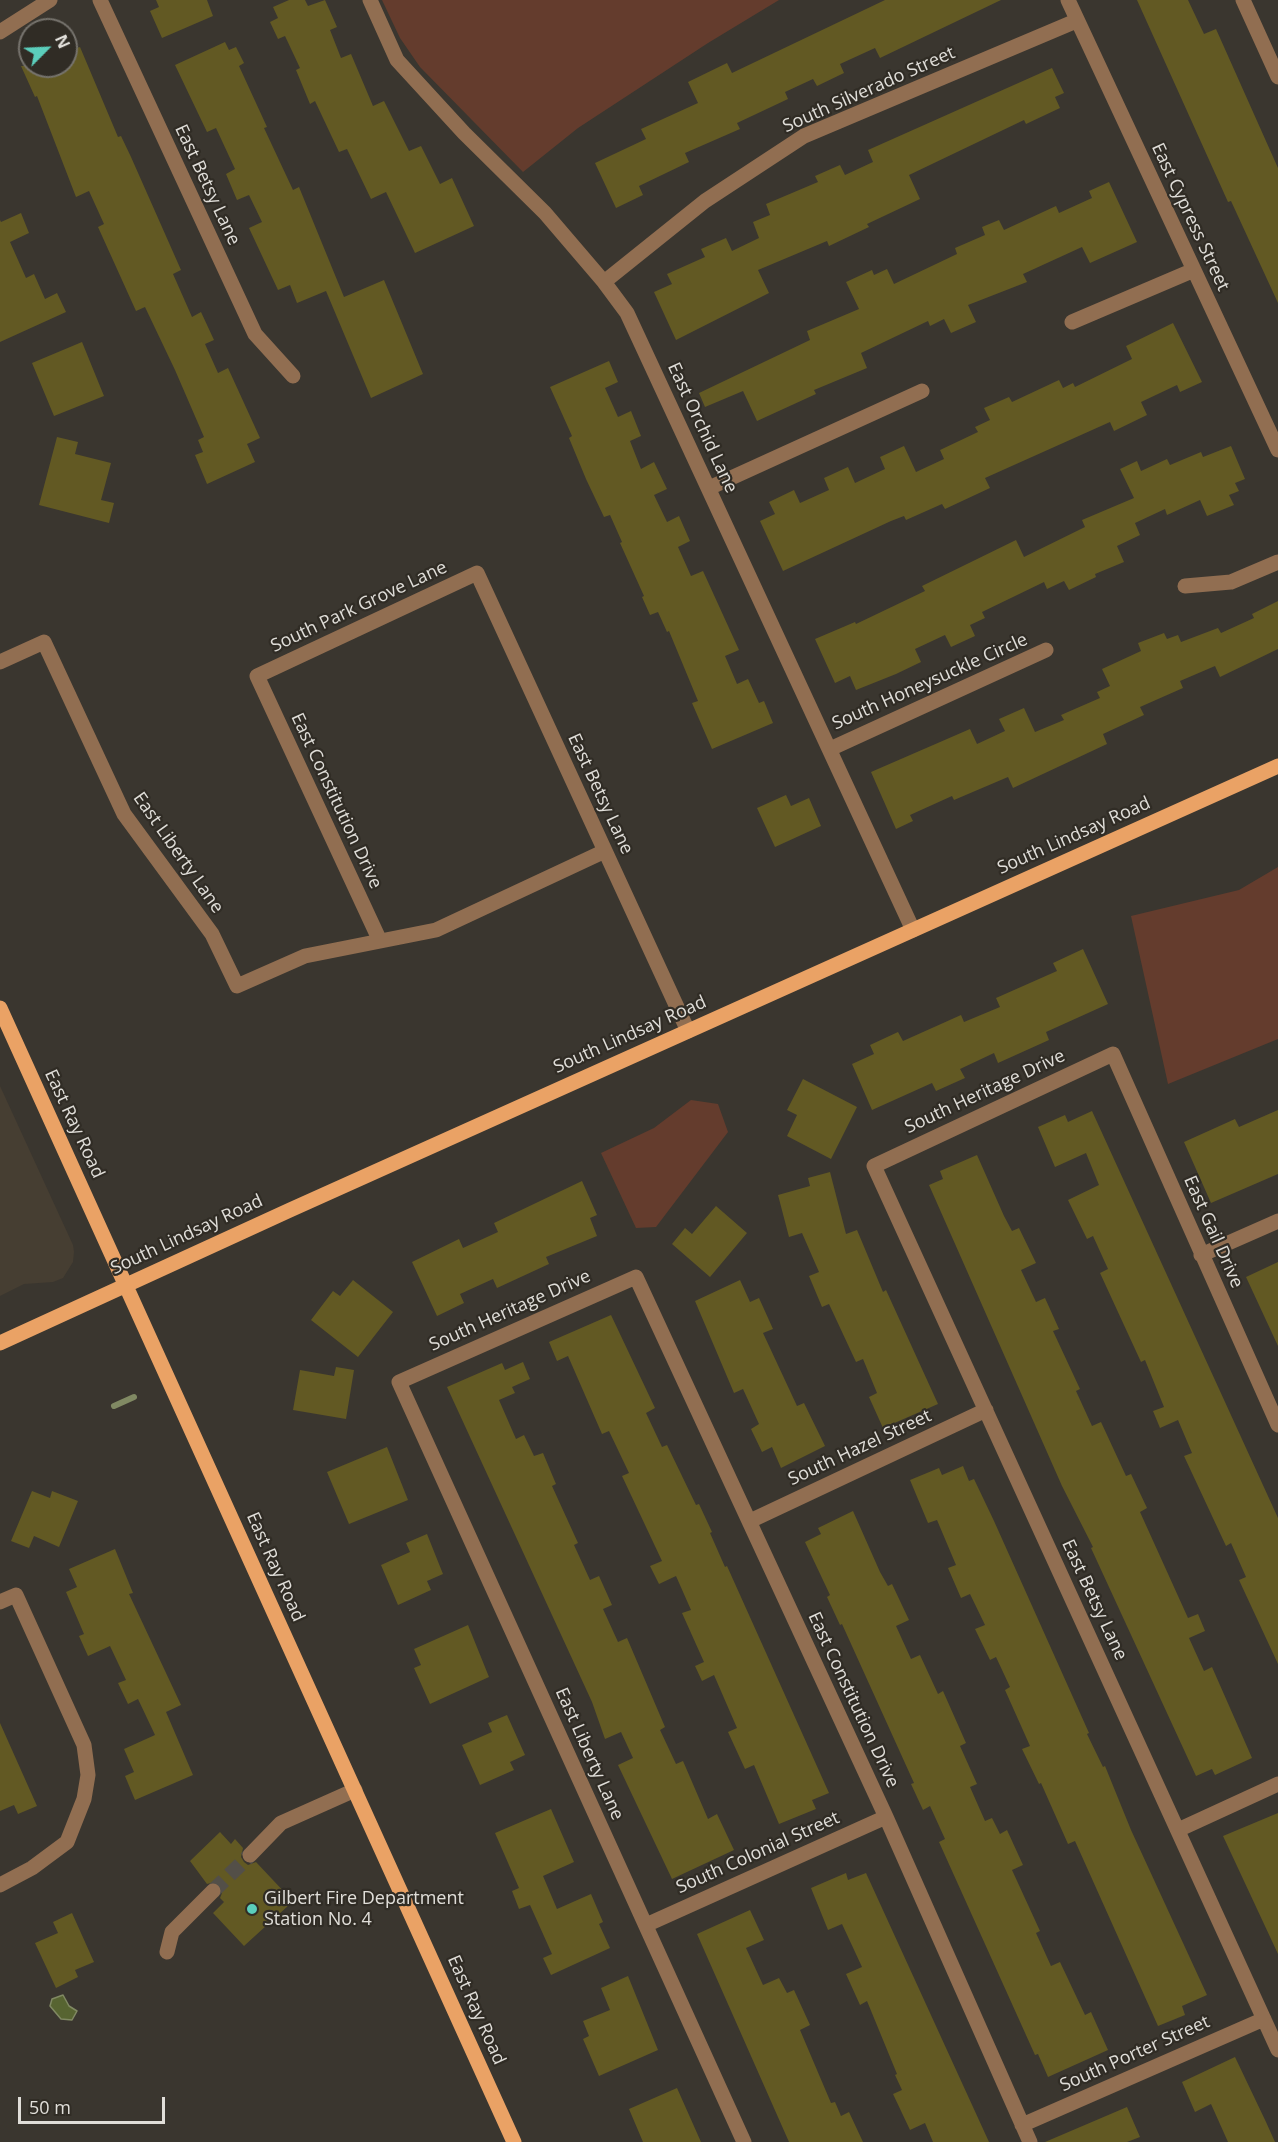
<!DOCTYPE html>
<style>
body{margin:0}
#map{position:relative;width:1278px;height:2142px;overflow:hidden;background:#3a362f;font-family:"Open Sans",sans-serif}
canvas{display:block}
.north{position:absolute;left:18px;top:18px;width:60px;height:60px;box-sizing:border-box;background:#302c25;border:2px solid #76736d;border-radius:50%;rotate:66deg;font-size:16px;font-weight:700;line-height:24px;text-align:center;color:#e0ded9}
.north::after{content:'';display:block;margin:auto;width:21px;height:27px;background:#5bcebb;clip-path:polygon(50% 0,100% 100%,50% 72%,0 100%)}
.scale{position:absolute;left:18px;top:2097px;width:147px;height:27px;box-sizing:border-box;border:3px solid #e0ded9;border-top:0;padding-left:8px;font-size:18px;line-height:21px;white-space:nowrap;color:#e0ded9;-webkit-text-stroke:4px #302c25;paint-order:stroke}
</style>
<div id="map">
<canvas width="1278" height="2142"></canvas>
<div class="north">N</div>
<div class="scale">50 m</div>
</div>
<script>
const context = document.querySelector('canvas').getContext('2d');
context.lineJoin = 'round';
function fill(path, color) {
  context.fillStyle = color;
  context.fill(path, 'evenodd');
}
function toPath(rows) {
  const path = new Path2D();
  for (const r of rows) {
    path.moveTo(r[0], r[1]);
    for (let i = 2; i < r.length; i += 2) path.lineTo(r[i], r[i + 1]);
  }
  return path;
}
function trace(path, color, width, dash) {
  context.strokeStyle = color;
  context.lineWidth = width;
  context.lineCap = dash ? 'butt' : 'round';
  context.setLineDash(dash || []);
  context.stroke(path);
}
function write(font, color, halo, rows, align = 'center') {
  context.font = font + ' "Open Sans",sans-serif';
  context.lineWidth = 4.5;
  context.setLineDash([]);
  context.textBaseline = 'middle';
  context.strokeStyle = halo;
  context.fillStyle = color;
  for (const [text, x, y, turn = 0] of rows) {
    context.save();
    context.translate(x, y);
    context.rotate((+turn || 0) * Math.PI / 180);
    context.textAlign = isNaN(turn) ? turn : align;
    if (halo) context.strokeText(text, 0, 0);
    context.fillText(text, 0, 0);
    context.restore();
  }
}
fill(toPath([
 [0,1086,73,1245,74,1252,73,1262,63,1278,53,1282,24,1284,0,1296]
]), '#463e32');
fill(toPath([
 [382,0,779,0,708,43,578,128,523,172,420,67,400,38],
 [1278,867,1278,1039,1168,1084,1131,916,1239,890],
 [691,1100,718,1104,728,1132,656,1227,636,1228,601,1153,654,1128]
]), '#643c2d');
const water = toPath([
 [63,1995,69,2006,77,2011,72,2020,61,2019,50,2006,52,1999,63,1995]
]);
fill(water, '#576431');
trace(water, '#808963', 1.5);
trace(toPath([
 [114,1406,134,1397]
]), '#808963', 6);
fill(toPath([
 [156,0,207,0,213,16,162,38,150,11,159,7],
 [289,0,305,0,308,6,325,0,337,27,330,30,341,58,351,54,373,106,384,101,409,151,421,146,440,184,452,178,474,226,415,253,386,192,371,199,347,149,339,152,315,101,310,104,296,70,300,68,285,36,278,39,270,22,278,18,273,7],
 [885,0,1001,0,880,58,875,48,840,64,844,73,817,86,813,79,785,92,788,99,737,123,740,129,685,153,689,162,639,186,643,195,616,208,595,163,646,139,641,129,698,103,688,82,727,63,732,73],
 [1137,0,1188,0,1204,34,1216,29,1278,168,1278,303,1231,201,1228,202],
 [225,42,229,50,236,47,244,63,239,66,267,127,264,128,293,190,299,187,344,297,384,280,423,374,371,398,326,291,297,303,290,285,278,290,249,228,262,222,249,195,237,200,226,174,235,169,216,128,207,132,175,65],
 [80,47,118,137,121,136,131,157,181,270,173,274,192,317,201,312,214,340,205,344,218,373,228,368,260,438,247,444,255,462,207,484,195,455,203,452,198,440,204,437,175,370,145,307,136,311,98,227,104,224,89,191,76,197,37,96,35,97,21,66,66,66,66,52],
 [1052,68,1064,93,1055,97,1060,108,1026,124,1024,120,909,175,920,199,867,224,869,227,829,246,827,241,758,270,769,293,676,340,654,292,672,284,667,274,705,257,701,249,726,238,732,251,759,238,753,222,770,215,766,204,818,182,815,176,840,165,845,175,873,162,868,150],
 [1109,182,1137,242,1090,263,1082,247,1023,274,1027,282,968,305,976,322,951,333,944,319,930,326,928,321,861,353,867,368,814,390,816,394,757,421,743,391,705,407,699,393,810,340,807,331,859,309,846,282,872,270,874,275,887,269,894,284,957,254,955,248,985,235,982,227,999,220,1004,230,1056,206,1059,213,1092,198,1089,191],
 [21,213,29,233,10,242,26,278,34,274,45,299,57,293,66,312,0,342,0,220,1,222],
 [1173,323,1202,382,1180,392,1177,385,1141,402,1147,415,1114,431,1110,422,985,478,990,488,945,509,942,504,906,520,904,516,891,521,783,571,760,521,775,514,769,502,794,490,800,503,829,490,824,478,848,467,855,483,885,469,880,457,904,446,916,472,944,459,940,450,978,432,975,427,990,420,984,408,1009,397,1012,402,1059,380,1063,388,1073,383,1075,387,1132,359,1126,346],
 [82,342,104,396,54,416,32,363],
 [609,361,618,382,605,388,618,417,631,411,641,436,630,441,641,469,654,462,667,489,654,495,667,522,679,516,690,541,678,547,691,576,703,571,739,650,725,656,737,684,748,679,759,703,764,701,773,723,712,749,692,703,698,701,669,631,667,632,658,612,650,615,642,597,644,596,620,543,622,542,610,515,604,517,586,479,569,438,572,436,550,387],
 [57,437,78,442,75,454,111,463,101,500,114,503,109,523,39,505],
 [1231,446,1245,479,1235,483,1239,491,1229,495,1234,505,1207,516,1200,500,1167,515,1165,509,1135,523,1140,535,1117,546,1124,562,1095,574,1096,577,1069,590,1064,581,1047,589,1044,582,982,612,985,618,970,625,975,636,951,647,945,635,915,649,921,662,896,674,856,690,850,676,835,683,815,639,855,622,856,624,925,591,922,586,1016,540,1024,557,1085,527,1082,520,1134,498,1120,469,1137,461,1141,471,1167,459,1170,465,1201,452,1203,457],
 [1278,601,1278,649,1220,677,1215,666,1180,681,1183,688,1140,707,1144,715,1103,734,1107,744,1013,788,1008,777,954,800,952,796,910,815,913,821,896,829,871,772,970,729,977,744,1005,731,999,719,1024,708,1035,732,1064,720,1061,715,1100,698,1097,692,1110,686,1102,669,1141,651,1138,643,1164,633,1167,639,1178,635,1181,642,1218,628,1221,633,1254,618,1252,614],
 [786,795,791,806,809,798,821,826,775,847,757,808],
 [1083,949,1108,1004,1046,1032,1049,1040,998,1063,994,1053,960,1069,965,1078,936,1091,932,1083,872,1110,852,1064,874,1054,870,1045,898,1032,903,1041,961,1015,964,1022,1000,1007,996,998,1057,971,1053,963],
 [803,1079,857,1107,831,1159,787,1136,797,1115,787,1110],
 [1278,1110,1278,1174,1211,1203,1184,1142,1235,1119,1239,1127],
 [1092,1111,1278,1518,1278,1664,1239,1580,1246,1577,1231,1543,1226,1546,1184,1456,1192,1453,1178,1420,1160,1428,1153,1411,1164,1407,1145,1360,1141,1362,1100,1273,1108,1269,1093,1236,1087,1239,1068,1200,1099,1185,1086,1153,1055,1167,1038,1127,1065,1115,1068,1122],
 [977,1155,1004,1216,1012,1231,1019,1228,1036,1263,1021,1270,1036,1302,1045,1298,1059,1329,1053,1331,1080,1389,1076,1391,1092,1426,1101,1422,1126,1476,1131,1474,1147,1508,1140,1512,1188,1618,1198,1614,1205,1631,1189,1638,1204,1671,1212,1667,1252,1758,1215,1775,1212,1769,1196,1776,1091,1548,1093,1547,1062,1486,929,1185,943,1179,940,1171],
 [830,1172,846,1234,857,1230,883,1292,886,1290,938,1404,883,1428,869,1397,877,1393,863,1359,856,1362,829,1304,822,1307,809,1276,819,1272,802,1233,789,1237,778,1195,810,1186,808,1178],
 [582,1181,597,1215,590,1218,597,1236,546,1257,549,1264,497,1288,493,1279,460,1294,464,1303,437,1316,412,1262,459,1239,463,1248,498,1232,494,1223],
 [716,1206,747,1233,710,1277,672,1244,685,1228,692,1234],
 [1278,1262,1278,1346,1246,1277],
 [353,1280,393,1312,358,1357,311,1320,333,1291,340,1296],
 [740,1280,750,1302,759,1298,773,1329,763,1333,797,1406,804,1403,825,1446,781,1468,772,1447,762,1452,751,1429,759,1424,743,1389,734,1393,695,1301],
 [611,1315,655,1408,646,1413,662,1447,667,1445,696,1505,699,1504,712,1532,710,1533,725,1567,727,1566,829,1793,812,1800,816,1809,779,1824,754,1765,745,1769,728,1732,737,1728,714,1675,702,1681,695,1666,704,1662,682,1613,691,1610,676,1576,659,1584,650,1566,662,1561,622,1476,629,1473,609,1431,602,1434,568,1356,557,1361,549,1342],
 [523,1362,530,1379,512,1387,515,1393,499,1400,516,1439,524,1435,534,1456,543,1453,556,1484,552,1486,578,1543,574,1545,590,1580,599,1576,612,1605,603,1609,618,1642,627,1638,665,1727,660,1730,676,1764,683,1761,708,1819,717,1814,734,1850,672,1879,618,1765,633,1758,621,1732,605,1739,592,1702,447,1387,502,1363,505,1370],
 [336,1367,354,1370,346,1419,293,1410,300,1370,334,1376],
 [387,1447,408,1500,349,1524,327,1472],
 [963,1466,969,1481,974,1479,994,1521,1089,1733,1087,1734,1103,1767,1105,1766,1131,1830,1207,1995,1182,2006,1185,2015,1158,2026,1075,1841,1068,1844,1041,1783,1039,1784,1022,1749,1030,1746,1005,1690,1010,1687,996,1657,990,1660,975,1629,985,1625,970,1594,961,1598,948,1568,956,1565,937,1520,928,1523,910,1480,939,1468,942,1475],
 [32,1491,50,1498,52,1491,78,1501,59,1547,34,1536,29,1548,11,1541],
 [853,1511,880,1572,888,1586,892,1584,909,1620,896,1626,911,1659,920,1655,938,1694,943,1691,966,1743,960,1746,977,1784,970,1787,985,1821,992,1818,1000,1834,1007,1830,1023,1865,1012,1870,1040,1931,1036,1933,1051,1966,1060,1962,1085,2015,1091,2012,1108,2050,1048,2077,1038,2054,1035,2055,939,1842,945,1839,930,1806,923,1810,911,1784,914,1783,842,1624,840,1625,827,1597,830,1595,805,1542,821,1534,818,1528],
 [427,1534,443,1574,427,1581,431,1590,398,1605,381,1565,410,1552,406,1543],
 [115,1549,133,1593,129,1594,181,1705,166,1712,193,1775,135,1800,125,1776,134,1772,124,1749,155,1735,138,1699,128,1704,118,1683,126,1680,110,1646,88,1656,79,1636,84,1634,66,1592,77,1587,69,1569],
 [468,1625,489,1677,430,1704,414,1668,421,1665,414,1649],
 [507,1715,525,1755,510,1762,514,1770,480,1785,462,1745,492,1732,488,1723],
 [0,1723,37,1806,18,1814,14,1805,0,1811],
 [551,1809,574,1862,543,1876,557,1909,591,1894,603,1922,599,1924,610,1948,551,1975,543,1958,552,1954,530,1905,519,1909,512,1891,519,1888,495,1833],
 [1278,1813,1278,1954,1223,1836],
 [220,1832,231,1844,235,1839,243,1848,241,1857,244,1862,248,1865,256,1862,288,1896,284,1900,289,1905,244,1946,213,1913,224,1902,220,1898,222,1893,220,1885,215,1882,207,1884,190,1861],
 [846,1873,848,1880,866,1873,989,2142,933,2142,925,2123,910,2130,893,2094,902,2090,895,2075,897,2074,867,2001,860,2005,846,1974,862,1967,842,1924,828,1930,811,1888],
 [750,1910,764,1940,746,1948,763,1985,779,1978,787,1993,794,1990,810,2025,800,2030,831,2103,835,2102,841,2116,849,2112,863,2142,789,2142,697,1934],
 [72,1913,94,1962,75,1970,78,1977,56,1988,35,1943,58,1933,53,1922],
 [628,1976,658,2050,599,2076,583,2039,589,2036,583,2021,610,2010,601,1988],
 [1235,2057,1266,2122,1275,2142,1228,2142,1211,2104,1195,2112,1182,2082],
 [677,2088,701,2142,643,2142,629,2109],
 [1127,2107,1140,2137,1127,2142,1045,2142]
]), '#625923');
trace(toPath([
 [213,1891,250,1855]
]), '#534f48', 15, [15, 8]);
trace(toPath([
 [100,0,255,334,293,376],
 [370,0,397,60,464,133,545,213,604,282,627,313,913,930],
 [1068,0,1278,450],
 [1243,0,1278,77],
 [0,32,50,0],
 [604,282,705,201,804,136,1076,21],
 [1072,322,1194,270],
 [709,488,922,391],
 [1185,586,1231,582,1278,562],
 [0,662,44,642,124,814,212,934,237,986,305,956,436,930,605,851],
 [830,749,1046,650],
 [380,941,257,676,477,573,688,1031],
 [1201,1255,1278,1221],
 [1278,1425,1113,1054,874,1166,1278,2050],
 [750,1521,986,1410],
 [0,1602,16,1595,84,1745,88,1775,84,1799,67,1842,32,1868,0,1885],
 [1178,1830,1278,1784],
 [250,1855,281,1823,355,1790],
 [646,1925,886,1817],
 [167,1952,172,1932,213,1891],
 [1022,2125,1264,2019],
 [744,2142,399,1382,636,1277,886,1817,1030,2142]
]), '#916e51', 15);
trace(toPath([
 [0,1008,514,2142],
 [0,1343,290,1210,1278,766]
]), '#eaa265', 15);
for (const [x, y, r, color] of [
 [252,1909,6,"#5bcebb"]
]) {
  const dot = new Path2D();
  dot.arc(x, y, r, 0, 2 * Math.PI);
  context.fillStyle = color;
  context.fill(dot);
  trace(dot, '#302c25', 2);
}
write('18px', '#e0ded9', '#302c25', [
 ["South Silverado Street",869,90,-24],
 ["East Betsy Lane",207,185,65],
 ["East Cypress Street",1190,217,65],
 ["East Orchid Lane",702,428,65],
 ["South Park Grove Lane",359,607,-25],
 ["South Honeysuckle Circle",930,682,-24],
 ["East Betsy Lane",600,794,65],
 ["East Constitution Drive",336,801,65],
 ["South Lindsay Road",1074,836,-24],
 ["East Liberty Lane",178,853,55],
 ["South Lindsay Road",630,1035,-24],
 ["South Heritage Drive",985,1092,-25],
 ["East Ray Road",74,1124,65],
 ["East Gail Drive",1213,1232,66],
 ["South Lindsay Road",187,1235,-25],
 ["South Heritage Drive",510,1311,-24],
 ["South Hazel Street",860,1448,-25],
 ["East Ray Road",275,1567,66],
 ["East Betsy Lane",1094,1600,65],
 ["East Constitution Drive",853,1700,65],
 ["East Liberty Lane",589,1754,66],
 ["South Colonial Street",758,1853,-24],
 ["East Ray Road",476,2010,66],
 ["South Porter Street",1135,2054,-24]
]);
write('18px', '#e0ded9', '#302c25', [
 ["Gilbert Fire Department",264,1899],
 ["Station No. 4",264,1920]
], 'left');
</script>
